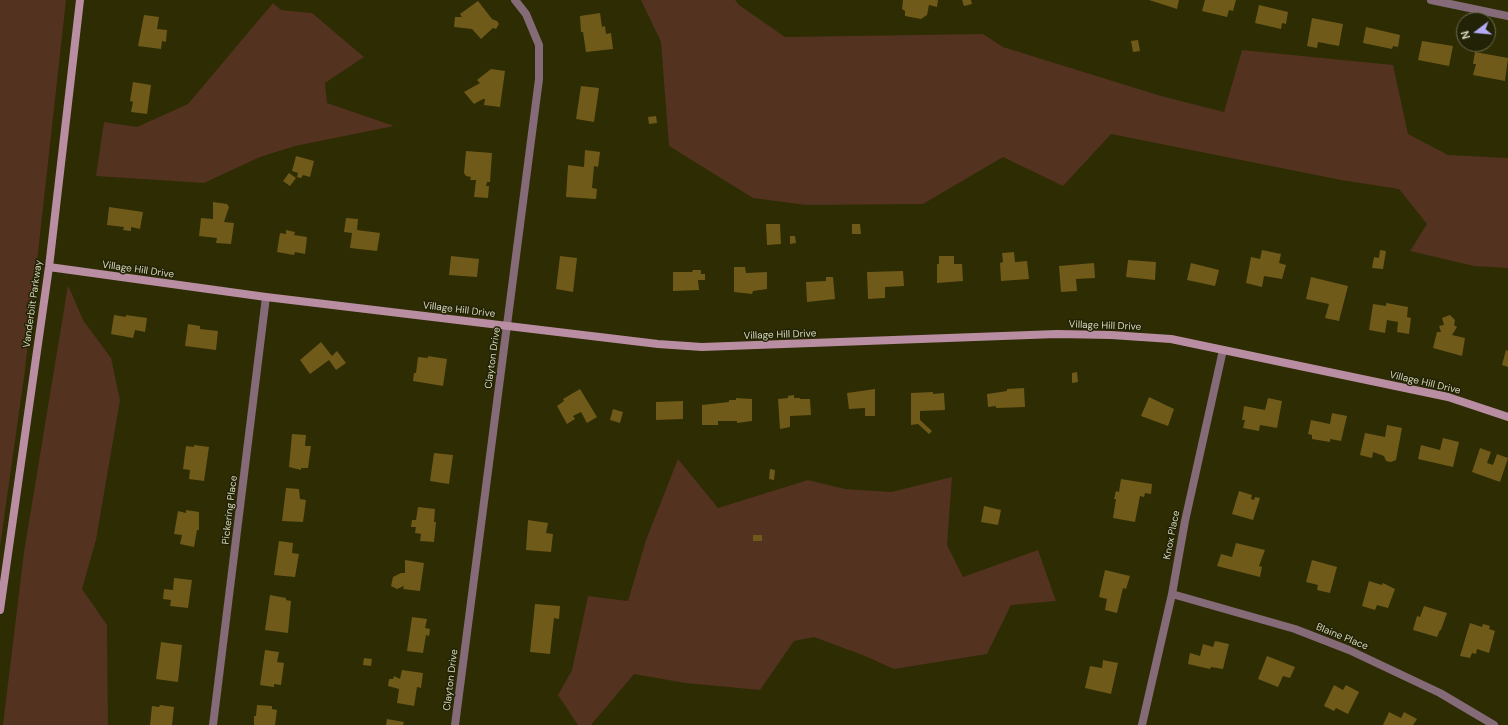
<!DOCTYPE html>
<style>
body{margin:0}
#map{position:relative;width:1508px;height:725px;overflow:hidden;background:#2d2c02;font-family:"DM Sans",sans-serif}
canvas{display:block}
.north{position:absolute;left:1456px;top:12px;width:40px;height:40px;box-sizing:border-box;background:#222206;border:1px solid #6a6a4e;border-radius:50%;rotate:254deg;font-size:11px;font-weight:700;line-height:16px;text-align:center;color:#d5d6bb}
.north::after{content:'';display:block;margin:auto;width:14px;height:18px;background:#b5acf8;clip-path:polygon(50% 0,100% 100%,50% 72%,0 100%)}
</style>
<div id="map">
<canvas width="1508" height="725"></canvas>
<div class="north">N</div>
</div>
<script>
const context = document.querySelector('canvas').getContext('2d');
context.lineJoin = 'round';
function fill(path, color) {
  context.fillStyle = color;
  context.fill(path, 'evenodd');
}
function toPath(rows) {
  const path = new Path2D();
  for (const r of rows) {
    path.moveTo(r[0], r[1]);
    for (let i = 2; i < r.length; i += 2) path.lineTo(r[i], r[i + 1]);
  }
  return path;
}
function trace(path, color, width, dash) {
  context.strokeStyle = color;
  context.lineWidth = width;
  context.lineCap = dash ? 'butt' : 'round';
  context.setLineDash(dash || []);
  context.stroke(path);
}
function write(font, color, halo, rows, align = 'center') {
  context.font = font + ' "DM Sans",sans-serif';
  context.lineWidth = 3;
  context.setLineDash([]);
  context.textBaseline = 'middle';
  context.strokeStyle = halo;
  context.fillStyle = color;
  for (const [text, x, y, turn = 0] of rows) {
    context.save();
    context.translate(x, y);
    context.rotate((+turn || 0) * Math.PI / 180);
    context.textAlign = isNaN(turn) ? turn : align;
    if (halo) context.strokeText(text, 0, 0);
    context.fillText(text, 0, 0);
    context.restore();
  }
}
fill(toPath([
 [0,0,66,0,25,370,0,547],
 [641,0,735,0,739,5,785,37,983,34,1003,47,1161,96,1224,112,1242,50,1393,65,1408,134,1448,155,1508,158,1508,268,1474,266,1410,251,1427,224,1399,189,1341,180,1111,134,1063,186,1003,157,923,204,806,205,753,198,669,146,661,42],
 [273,3,281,10,312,13,364,57,325,83,327,103,394,126,295,146,260,157,204,183,96,176,104,122,137,127,188,104],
 [68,285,83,320,111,358,120,400,96,540,82,589,107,625,108,725,3,725,24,552],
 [678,459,718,508,808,480,845,489,891,492,952,477,947,545,963,577,1038,550,1056,601,1011,605,987,654,894,669,865,656,814,637,794,641,760,690,685,683,634,674,591,725,578,725,558,695,572,670,588,596,628,601,646,540]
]), '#53321f');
fill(toPath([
 [903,0,938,0,937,7,929,5,927,15,921,19,905,16,905,11,902,9],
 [962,0,971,0,972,4,964,6],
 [1149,0,1179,0,1177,9],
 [1205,0,1236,0,1233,11,1229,10,1227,17,1202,11],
 [478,1,492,19,497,21,499,24,496,29,493,28,481,39,472,29,454,27,455,17,462,17,460,14],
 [1259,5,1288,12,1286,24,1282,23,1281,29,1255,23],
 [600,13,602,27,605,26,606,34,611,33,613,49,586,52,583,32,581,32,580,16],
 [144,15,159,17,157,29,167,30,166,42,162,41,161,49,138,46],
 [1312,18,1343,24,1339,46,1318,42,1317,48,1307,46],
 [1366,27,1400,35,1398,47,1393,46,1392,49,1363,43],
 [1138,40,1140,51,1133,52,1131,41],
 [1422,41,1453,46,1449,66,1418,60],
 [1475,52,1508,58,1505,81,1473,75,1476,64,1473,64],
 [491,69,505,71,500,107,484,105,485,99,483,99,474,104,464,92,480,83,477,80],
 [133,82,151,85,147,114,131,112,133,102,130,101],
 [581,86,599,88,594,122,576,119],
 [656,116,657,123,649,124,648,117],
 [585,150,600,152,598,167,594,166,592,188,597,189,596,199,566,197,568,165,584,167],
 [466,151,492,153,490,182,487,182,486,186,489,186,488,198,474,197,476,180,470,180,471,177,466,176,464,173],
 [296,156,314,161,310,177,303,175,301,178,297,177,298,173,292,171],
 [289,173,296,178,290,186,283,181],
 [213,202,227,204,229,207,224,222,234,223,231,244,216,243,217,238,199,236,201,218,213,219],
 [109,207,143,212,140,229,131,227,131,231,123,230,124,227,107,225],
 [346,218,358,219,357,230,380,233,377,251,350,248,352,233,344,232],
 [766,224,780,224,781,244,767,245],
 [852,224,860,224,861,234,852,234],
 [286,230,295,232,294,235,307,237,305,254,295,252,294,255,277,252,280,233,286,234],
 [790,236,795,236,796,243,790,244],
 [1262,250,1281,254,1279,263,1286,265,1282,279,1264,276,1262,287,1246,283,1251,257,1260,259],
 [1380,250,1386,251,1383,269,1372,268,1374,257,1379,258],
 [1014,252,1015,262,1027,261,1029,279,1001,281,1000,263,1003,262,1002,253],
 [451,256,479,259,477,277,449,275],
 [560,256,577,258,573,292,556,289],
 [939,256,954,256,954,264,962,264,963,281,937,283,937,264,939,264],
 [1128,260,1156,262,1155,280,1126,277],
 [1094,263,1095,278,1076,279,1077,291,1061,292,1059,266],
 [1191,263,1219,270,1215,286,1187,280],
 [734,267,745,267,746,273,767,272,767,289,753,291,752,294,734,292],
 [693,270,701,270,701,274,705,274,705,280,698,280,699,290,673,291,673,272,692,272],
 [903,271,904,286,885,287,885,298,868,299,867,272],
 [826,277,833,277,835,299,807,302,806,282,826,281],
 [1311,277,1348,286,1339,321,1325,318,1329,304,1306,299],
 [1386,303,1408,307,1407,317,1411,318,1409,334,1397,332,1398,322,1387,320,1385,333,1369,330,1373,304,1386,306],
 [114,315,126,317,126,315,147,318,145,332,135,330,133,338,111,334],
 [1450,315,1455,320,1454,325,1457,327,1452,335,1465,338,1462,356,1433,348,1437,332,1441,332,1439,326,1444,325,1442,318],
 [188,324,200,326,200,329,218,331,216,350,185,346],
 [321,342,332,356,337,351,346,363,336,370,329,360,310,374,300,360],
 [1506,350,1508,351,1508,367,1502,365],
 [428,356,447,359,443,386,413,381,414,373,416,373,418,357,428,358],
 [1077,372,1078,382,1072,383,1072,373],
 [1024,388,1025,407,996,408,996,406,988,407,987,394,1007,391,1007,389],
 [580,389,597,417,587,423,581,412,573,416,575,419,567,424,557,406,564,401,563,399],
 [875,389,875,416,865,416,865,408,849,409,847,393],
 [933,392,933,394,944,393,945,410,920,411,920,420,932,431,929,434,918,424,911,425,911,393],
 [794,395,794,398,800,398,800,399,810,399,811,415,790,416,790,427,780,429,778,399,788,398,788,396],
 [1149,397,1174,409,1168,426,1141,416],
 [736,398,752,399,752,421,737,423,737,421,718,421,718,425,702,425,702,405,729,402,729,400,736,400],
 [1268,398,1282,401,1277,428,1260,425,1259,431,1243,428,1245,420,1242,420,1244,406,1265,410],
 [683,401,683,419,656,420,656,402],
 [613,409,623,412,620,423,610,420],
 [1332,413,1347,416,1341,441,1330,439,1330,442,1312,439,1312,435,1308,434,1311,420,1330,424],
 [1387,425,1402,428,1396,460,1391,462,1386,461,1384,456,1373,452,1372,458,1360,455,1365,433,1385,437],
 [292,434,306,435,305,446,311,446,308,468,301,468,301,470,289,467],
 [1443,438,1459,442,1453,467,1418,459,1421,445,1440,450],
 [194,445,209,447,204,481,189,479,190,470,183,469,186,446,194,447],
 [1480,448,1491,452,1487,463,1493,465,1497,454,1508,458,1500,482,1472,472],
 [434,453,453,455,449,484,430,481],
 [770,469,775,470,774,480,769,479],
 [1121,479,1152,484,1151,494,1145,493,1144,497,1140,496,1135,522,1113,518,1116,499,1114,499,1116,491,1119,492],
 [286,488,299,489,300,499,306,500,303,522,282,521],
 [1239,491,1252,495,1251,499,1254,500,1255,497,1260,498,1253,520,1232,514],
 [984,506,1001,510,998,525,981,522],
 [418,507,435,509,434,522,436,522,434,542,420,541,421,534,415,533,416,527,411,527,412,520,416,520],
 [186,510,199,512,199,530,197,530,194,547,180,544,182,535,174,534,178,511,186,513],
 [528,520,548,523,546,533,553,534,551,552,526,550],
 [753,535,762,535,762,541,753,541],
 [279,541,293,543,292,553,299,554,295,577,274,575],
 [1236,543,1265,550,1259,566,1262,567,1260,577,1217,566,1221,554,1232,557],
 [405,560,424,563,420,591,403,589,404,586,397,589,391,586,393,577,401,573,405,573],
 [1312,560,1337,567,1330,593,1317,590,1318,585,1306,582],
 [1105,570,1130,576,1126,589,1123,588,1117,613,1105,610,1107,599,1099,597],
 [174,578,192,580,188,608,170,606,171,600,163,599,164,589,173,590],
 [1369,581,1382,585,1383,583,1395,589,1388,608,1377,605,1375,610,1362,606],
 [270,595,286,598,286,600,291,601,288,633,265,630],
 [535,604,560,606,559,619,554,618,550,654,530,652],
 [1424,606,1447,613,1441,630,1440,630,1437,637,1413,630,1417,616,1420,617],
 [412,617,427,619,425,628,430,629,429,636,426,635,423,653,407,651],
 [1470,623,1482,627,1483,624,1490,626,1489,629,1495,631,1489,653,1477,649,1476,654,1472,653,1470,658,1460,656],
 [1215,641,1229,644,1223,669,1211,667,1210,669,1188,664,1190,653,1200,656,1203,644,1213,647],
 [161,642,182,645,178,682,156,679],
 [265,650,279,652,277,662,284,663,281,685,274,684,274,687,260,685],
 [1267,656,1295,667,1290,678,1283,676,1278,687,1258,679],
 [364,658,372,659,371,666,363,665],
 [1103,660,1118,663,1111,694,1085,688,1090,666,1102,668],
 [402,670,423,673,421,688,417,687,414,706,397,703,399,689,388,686,389,679,393,679,394,676,400,679],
 [1334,685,1343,690,1346,685,1359,692,1348,714,1336,708,1334,711,1324,706],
 [160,705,174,707,172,725,150,725,152,706,159,707],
 [257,705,272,706,272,709,277,710,275,725,254,725,254,716,256,716],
 [1389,712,1401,718,1404,712,1417,719,1413,725,1383,725],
 [387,719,404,722,403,725,386,725]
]), '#705a1a');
trace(toPath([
 [1431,0,1508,16],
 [1172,594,1295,629,1349,650,1440,693,1494,725],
 [213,725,266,297],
 [455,725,539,79,539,45,526,14,515,0],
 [1142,725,1172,594,1185,521,1223,350]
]), '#856a77', 8);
trace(toPath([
 [49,267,266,297,658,344,702,347,1057,334,1111,335,1171,339,1448,397,1508,417],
 [0,610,49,267,80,0]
]), '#b98ea2', 8);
write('10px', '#d5d6bb', '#222206', [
 ["Village Hill Drive",138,270,8],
 ["Vanderbilt Parkway",33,304,-82],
 ["Village Hill Drive",459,310,7],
 ["Village Hill Drive",1105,326,2],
 ["Village Hill Drive",780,335,-2],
 ["Clayton Drive",493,358,-82],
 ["Village Hill Drive",1425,383,13],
 ["Pickering Place",230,510,-83],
 ["Knox Place",1172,535,-79],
 ["Blaine Place",1342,637,22],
 ["Clayton Drive",451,680,-83]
]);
</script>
